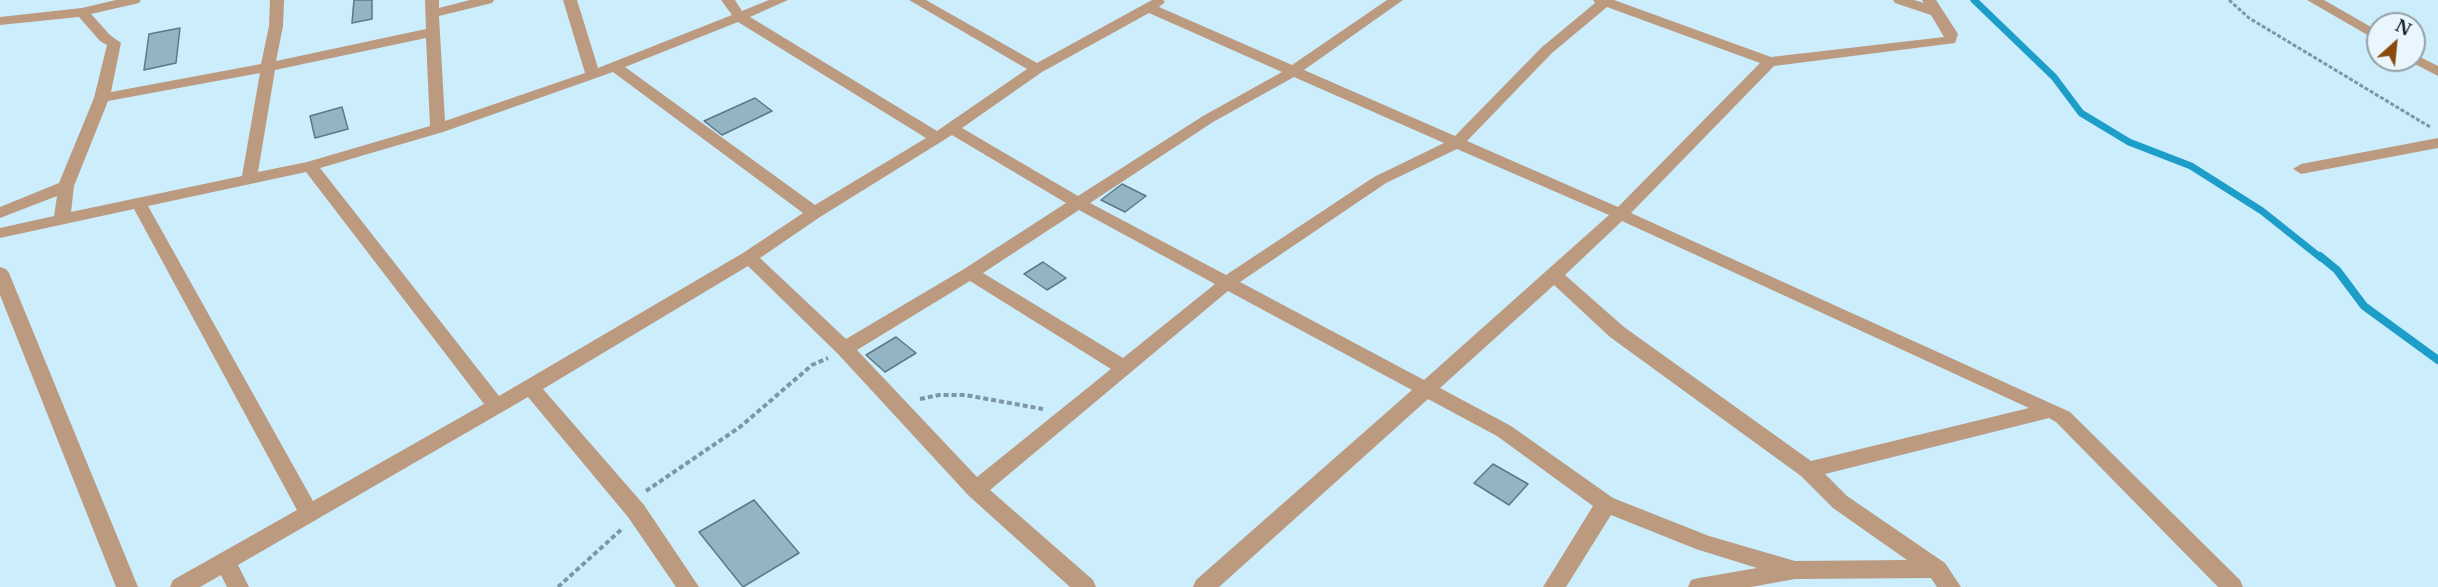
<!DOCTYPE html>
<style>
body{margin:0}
#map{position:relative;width:2438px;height:587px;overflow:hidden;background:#cbedfc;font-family:"Libre Baskerville",serif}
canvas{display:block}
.north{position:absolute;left:2366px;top:12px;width:60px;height:60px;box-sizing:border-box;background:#e9f6fd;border:2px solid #93a0a7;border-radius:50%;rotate:27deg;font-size:16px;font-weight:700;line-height:24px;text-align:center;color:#131f25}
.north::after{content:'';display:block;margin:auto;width:21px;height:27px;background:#894b0c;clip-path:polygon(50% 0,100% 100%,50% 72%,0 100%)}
</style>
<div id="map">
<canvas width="2438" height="587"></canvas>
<div class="north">N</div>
</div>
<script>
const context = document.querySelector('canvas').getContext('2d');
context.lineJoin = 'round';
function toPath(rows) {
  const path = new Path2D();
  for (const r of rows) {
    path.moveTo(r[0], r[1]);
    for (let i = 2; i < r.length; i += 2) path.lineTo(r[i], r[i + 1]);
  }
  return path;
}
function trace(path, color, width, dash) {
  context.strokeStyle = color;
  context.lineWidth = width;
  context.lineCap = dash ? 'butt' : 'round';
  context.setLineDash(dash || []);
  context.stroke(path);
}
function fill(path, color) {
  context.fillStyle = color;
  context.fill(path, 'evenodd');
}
trace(toPath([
 [1974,0,2054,77,2081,113,2129,142,2191,166,2262,211,2321,258]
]), '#1c9ec9', 7);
trace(toPath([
 [2320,256,2337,270,2364,306,2438,360]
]), '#1c9ec9', 8);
const building = toPath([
 [354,0,372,0,372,19,352,23,354,0],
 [180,28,176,63,144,70,149,34,180,28],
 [755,98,772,111,722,135,704,121,755,98],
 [342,107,348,129,315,138,310,116,342,107],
 [1122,184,1146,196,1125,212,1101,200,1122,184],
 [1043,262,1066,278,1047,290,1024,274,1043,262],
 [896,337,916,353,885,372,866,355,896,337],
 [1493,464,1528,484,1509,505,1474,483,1493,464],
 [754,500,799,553,743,587,699,532,754,500]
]);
fill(building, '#93b4c3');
trace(building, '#5b7987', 1.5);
trace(toPath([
 [2229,0,2249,18,2430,127]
]), '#7d96a1', 3, [4, 2]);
trace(toPath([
 [920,399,939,395,965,395,1043,409],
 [646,491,740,427,812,365,828,358],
 [558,587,623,528]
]), '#7d96a1', 4, [5, 3]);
fill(toPath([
 [116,0,141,0,139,3,91,14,110,35,121,43,111,92,261,64,269,26,270,0,284,0,283,26,276,61,426,29,425,0,439,0,439,8,470,0,494,0,492,3,439,16,445,121,585,73,563,0,577,0,598,68,732,15,721,0,735,0,742,11,769,0,788,0,750,17,937,131,1027,69,909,0,926,0,1037,63,1152,0,1163,0,1165,2,1159,7,1292,65,1387,0,1403,0,1304,70,1455,136,1542,47,1595,3,1593,0,1614,0,1771,57,1944,37,1931,15,1895,3,1893,0,1914,0,1924,3,1922,0,1936,0,1958,34,1955,43,1774,66,1631,213,2070,412,2240,580,2243,587,2218,587,2056,422,2049,418,1825,474,1847,496,1945,563,1961,587,1937,587,1931,578,1795,579,1751,587,1688,587,1691,580,1699,578,1757,568,1696,549,1611,515,1566,587,1543,587,1593,506,1497,436,1428,399,1219,587,1193,587,1196,580,1412,390,1228,291,990,490,1093,580,1096,587,1070,587,969,496,838,354,748,266,543,389,644,505,699,587,676,587,628,517,528,397,238,565,249,587,227,587,221,575,200,587,170,587,173,580,297,510,134,209,0,238,0,228,54,216,57,196,0,218,0,207,59,183,94,98,107,45,100,41,79,17,0,25,0,17,82,8,116,0],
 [1607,7,1760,63,1618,207,1467,141,1552,53,1607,7],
 [1149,13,1282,72,1203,116,1078,196,962,128,1042,72,1149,13],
 [738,22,926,138,815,205,625,67,738,22],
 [426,38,430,126,307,162,258,172,275,70,426,38],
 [613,72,803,213,743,253,499,396,320,168,443,132,613,72],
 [260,73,242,176,71,212,74,186,108,101,260,73],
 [1294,77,1444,143,1374,177,1226,275,1090,203,1213,122,1294,77],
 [952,135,1066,203,964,269,846,339,760,258,820,217,952,135],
 [1457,149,1609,215,1424,380,1240,282,1386,183,1457,149],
 [306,172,484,404,313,501,148,206,306,172],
 [1079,210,1215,284,1123,358,983,273,1079,210],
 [1622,221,2029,408,1811,461,1624,327,1565,275,1622,221],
 [970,281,1111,369,977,477,857,350,970,281],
 [1554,285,1610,337,1801,476,1833,508,1907,560,1795,561,1709,536,1613,498,1511,426,1440,388,1554,285],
 [2307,0,2324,0,2378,31,2378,41,2307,0],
 [2414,54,2438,66,2438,76,2409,61,2414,60,2414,54],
 [2438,138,2438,148,2301,174,2293,169,2301,164,2438,138],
 [0,267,6,269,9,273,138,587,116,587,0,295,0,267]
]), '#bc9a80');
</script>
